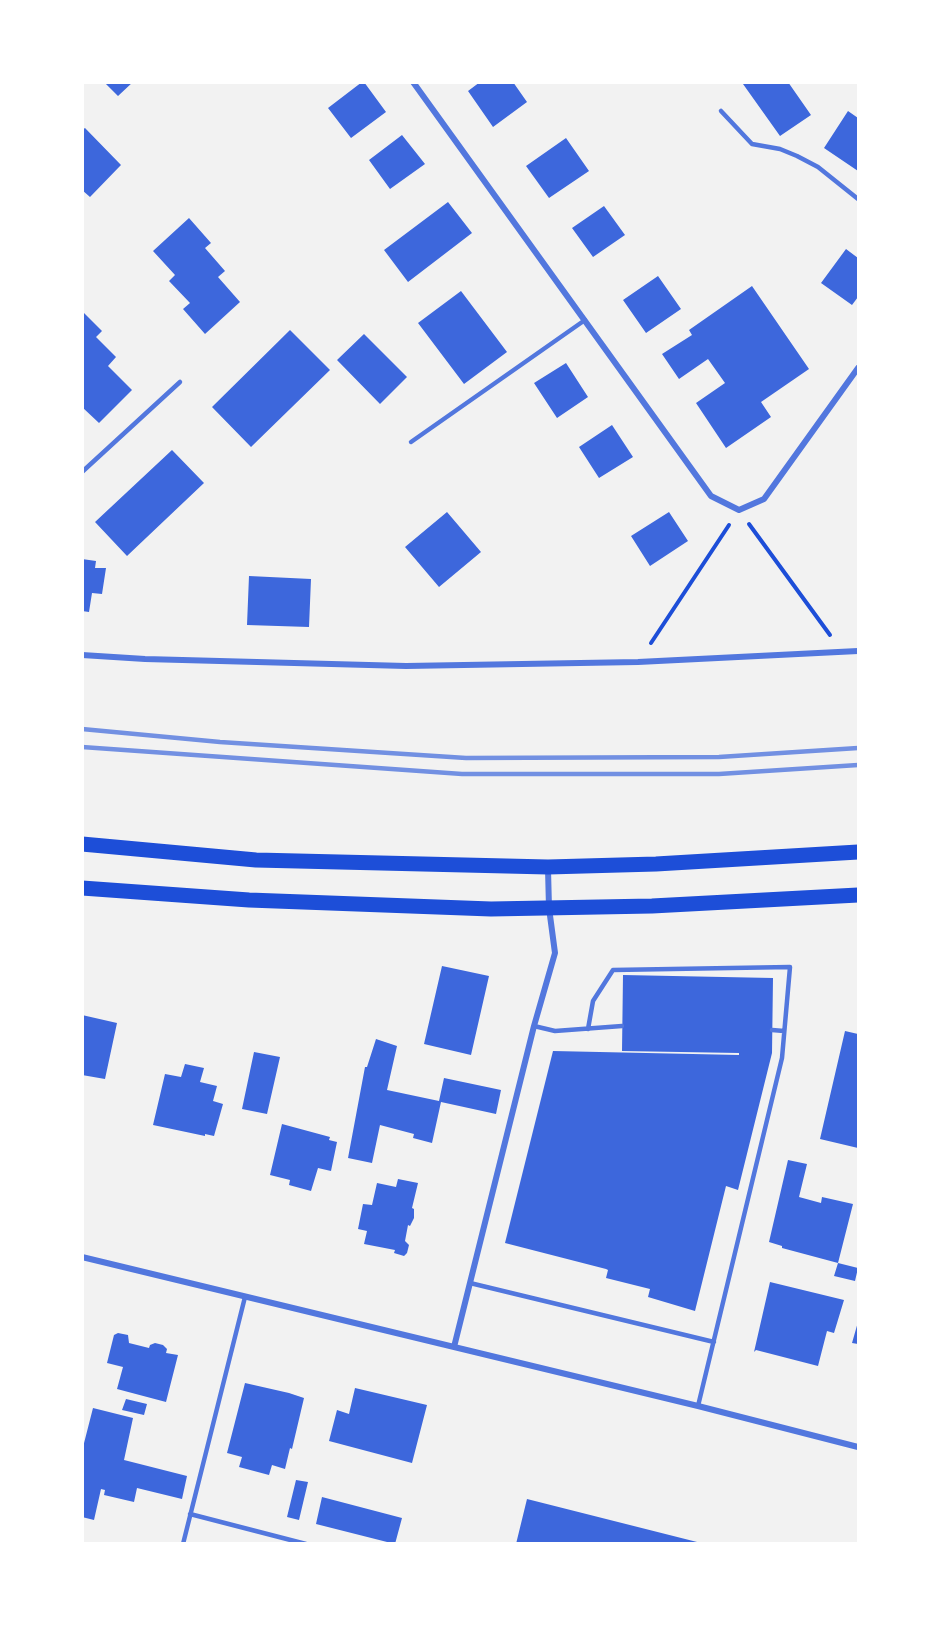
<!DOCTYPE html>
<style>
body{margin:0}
#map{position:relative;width:941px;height:1626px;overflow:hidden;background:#f2f2f2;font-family:Jost,sans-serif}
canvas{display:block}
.frame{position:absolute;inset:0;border:84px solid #fff;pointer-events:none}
</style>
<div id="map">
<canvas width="941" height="1626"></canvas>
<div class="frame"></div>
</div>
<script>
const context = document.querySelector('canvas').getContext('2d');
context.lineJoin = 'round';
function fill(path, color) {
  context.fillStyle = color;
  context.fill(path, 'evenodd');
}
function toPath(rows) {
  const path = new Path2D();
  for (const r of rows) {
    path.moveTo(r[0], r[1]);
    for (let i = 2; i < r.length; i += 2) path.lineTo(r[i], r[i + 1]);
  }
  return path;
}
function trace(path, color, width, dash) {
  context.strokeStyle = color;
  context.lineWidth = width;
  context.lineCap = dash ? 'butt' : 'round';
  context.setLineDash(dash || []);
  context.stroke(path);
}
fill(toPath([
 [104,82,133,82,118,96],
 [362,82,364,82,386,112,351,138,328,108],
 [480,82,513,82,527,102,493,127,468,91],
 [745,82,788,82,811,115,780,136,743,84],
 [848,111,858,118,858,171,824,148],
 [85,128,121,165,90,197,82,190,82,130],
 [402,135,425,164,390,189,369,160],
 [566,138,589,171,549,198,526,166],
 [448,202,472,233,408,282,384,250],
 [604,206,625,235,593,257,572,228],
 [189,218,211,243,205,248,225,271,218,277,240,302,205,334,183,309,190,303,169,281,175,275,153,251],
 [846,249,858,258,858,297,852,305,821,283],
 [658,276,681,309,646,333,623,300],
 [752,286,809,369,761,402,771,417,726,448,696,403,725,383,708,359,679,379,662,354,692,335,689,330],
 [461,291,507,352,464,384,418,323],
 [82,311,102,331,96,337,116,357,108,366,132,390,99,423,82,407],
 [290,330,330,370,251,447,212,407],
 [364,334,407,377,380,404,337,360],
 [566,363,588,397,557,418,534,383],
 [612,425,633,457,599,478,579,447],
 [172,450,204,483,127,556,95,522],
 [447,512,481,552,439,587,405,547],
 [669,512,688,541,650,566,631,536],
 [82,559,96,561,95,568,106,568,102,594,92,593,89,612,82,611],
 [249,576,311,579,309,627,247,625],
 [442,966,489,976,471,1055,424,1044],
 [623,975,773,978,772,1053,738,1190,726,1186,695,1311,648,1297,650,1289,606,1278,608,1270,606,1269,505,1243,553,1051,739,1055,739,1053,622,1051],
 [82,1015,117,1023,105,1079,82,1075],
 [845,1031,858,1034,858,1148,820,1139],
 [376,1039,397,1046,387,1090,439,1101,444,1078,501,1090,496,1114,441,1102,432,1143,413,1138,414,1134,380,1125,372,1163,348,1158,365,1067,367,1067],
 [254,1052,280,1057,267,1114,242,1109],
 [185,1064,204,1068,200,1082,217,1086,213,1101,223,1104,214,1136,205,1134,205,1136,153,1125,165,1074,181,1077],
 [282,1124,330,1137,329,1140,337,1142,331,1171,318,1168,311,1191,289,1185,290,1180,270,1175],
 [788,1160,807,1164,799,1197,821,1203,822,1197,853,1204,838,1263,858,1268,855,1281,834,1276,838,1263,782,1248,782,1246,769,1242],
 [398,1179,418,1183,412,1208,414,1209,414,1218,410,1226,408,1225,405,1241,409,1245,407,1253,404,1256,394,1253,395,1250,364,1244,367,1231,358,1229,363,1204,372,1205,377,1183,396,1187],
 [770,1282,844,1300,834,1333,827,1331,818,1366,756,1350,754,1352],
 [858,1322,858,1344,852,1343],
 [118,1333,128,1335,129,1343,149,1348,150,1345,155,1343,163,1345,167,1349,166,1353,178,1355,166,1402,117,1389,123,1367,107,1363,114,1335],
 [245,1383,289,1393,304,1398,292,1449,290,1448,285,1469,272,1465,269,1475,239,1467,242,1457,227,1453],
 [355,1388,427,1405,412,1463,329,1441,337,1410,349,1414],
 [126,1399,147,1404,144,1415,122,1410],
 [93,1408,133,1418,124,1460,187,1476,182,1499,137,1488,134,1502,104,1495,105,1490,101,1489,94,1520,82,1517,82,1451],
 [296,1480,308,1482,299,1520,287,1517],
 [322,1497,402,1518,395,1544,316,1524],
 [527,1499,701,1543,701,1544,516,1544]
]), '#3d67dc');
trace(toPath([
 [749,524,830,635],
 [651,643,729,525]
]), '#1d4ed8', 4);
trace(toPath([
 [721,111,752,144,780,149,797,156,818,167,858,199],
 [411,442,585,320],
 [82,472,180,382],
 [534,1026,555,1031,622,1026],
 [588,1029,593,1001,613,970,790,967,782,1058,698,1406],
 [772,1030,784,1031],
 [470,1283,714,1342],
 [190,1514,306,1544],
 [183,1544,245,1297]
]), '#5277de', 4.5);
trace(toPath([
 [413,82,711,496,739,510,764,499,858,368],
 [82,655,145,659,406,666,638,662,858,651],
 [82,1257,698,1406,858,1447],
 [454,1347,534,1026,555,953,549,908,548,869]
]), '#5277de', 6);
trace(toPath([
 [82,844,256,860,548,867,656,864,858,852],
 [82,888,249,900,491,909,652,906,858,895]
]), '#1d4ed8', 15);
trace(toPath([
 [82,729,220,742,466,758,719,757,858,748],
 [82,747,462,774,719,774,858,765]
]), '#7290e2', 4.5);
</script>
